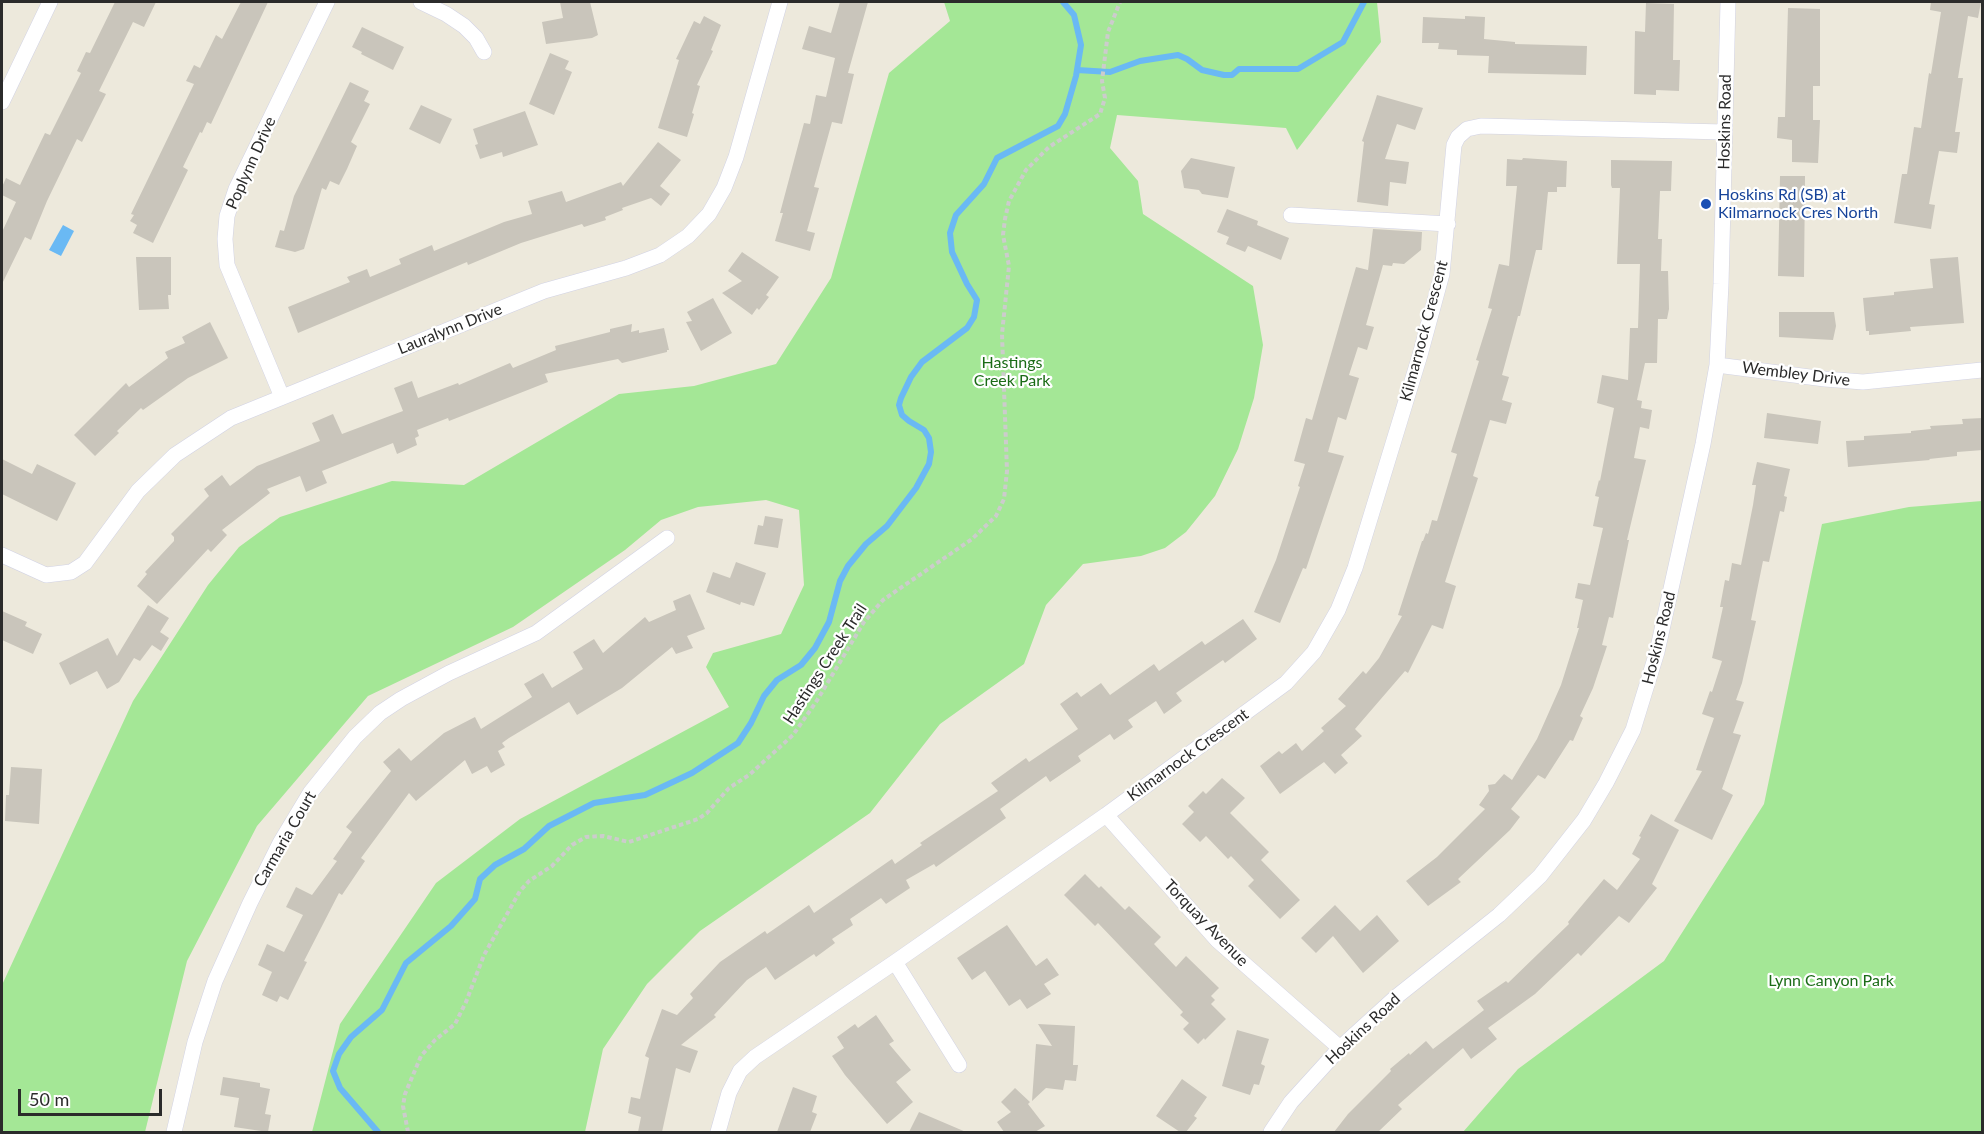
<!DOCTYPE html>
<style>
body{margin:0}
#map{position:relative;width:1984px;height:1134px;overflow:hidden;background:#ede9dc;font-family:Lato,sans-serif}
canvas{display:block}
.frame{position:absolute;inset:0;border:3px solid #2b2b2b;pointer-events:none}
.scale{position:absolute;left:18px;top:1089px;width:144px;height:27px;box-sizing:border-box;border:3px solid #2b2b2b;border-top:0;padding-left:8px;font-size:18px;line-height:21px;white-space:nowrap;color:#2b2b2b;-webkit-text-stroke:4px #fff;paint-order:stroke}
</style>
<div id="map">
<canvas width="1984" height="1134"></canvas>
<div class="frame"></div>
<div class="scale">50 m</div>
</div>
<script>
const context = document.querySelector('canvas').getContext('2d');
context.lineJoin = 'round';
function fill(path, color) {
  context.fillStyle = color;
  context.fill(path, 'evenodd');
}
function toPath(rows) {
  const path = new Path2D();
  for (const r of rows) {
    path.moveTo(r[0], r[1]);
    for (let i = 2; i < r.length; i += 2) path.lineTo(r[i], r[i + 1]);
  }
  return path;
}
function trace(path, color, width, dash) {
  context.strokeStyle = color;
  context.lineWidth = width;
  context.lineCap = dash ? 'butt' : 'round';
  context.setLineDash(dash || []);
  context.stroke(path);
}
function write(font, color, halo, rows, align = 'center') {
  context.font = font + ' Lato,sans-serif';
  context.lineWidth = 4.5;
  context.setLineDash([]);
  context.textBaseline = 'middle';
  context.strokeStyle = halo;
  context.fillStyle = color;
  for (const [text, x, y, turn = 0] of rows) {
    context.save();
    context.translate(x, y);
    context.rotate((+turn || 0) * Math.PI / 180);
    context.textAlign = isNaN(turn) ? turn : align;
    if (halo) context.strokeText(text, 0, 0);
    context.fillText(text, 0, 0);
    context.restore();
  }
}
fill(toPath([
 [944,2,1377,2,1381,42,1297,150,1286,128,1117,115,1110,148,1138,181,1143,214,1253,286,1263,345,1254,398,1238,449,1215,496,1186,532,1165,548,1141,556,1083,564,1046,605,1024,664,940,724,870,813,700,931,647,984,603,1049,585,1132,312,1132,340,1024,436,883,520,819,729,707,706,667,713,653,781,634,804,585,799,510,766,500,698,507,661,520,625,550,513,627,368,696,257,826,187,961,145,1132,2,1132,2,985,133,701,208,585,239,547,280,517,392,481,464,485,619,394,694,386,776,364,831,278,889,73,950,21],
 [1982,501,1982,1132,1463,1132,1518,1069,1664,961,1764,804,1822,524,1909,507]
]), '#a4e796');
fill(toPath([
 [63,225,74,231,61,256,49,250]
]), '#6ab9f4');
trace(toPath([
 [1077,70,1110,72,1140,61,1178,55,1187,59,1202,70,1224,75,1232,75,1239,69,1298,69,1343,42,1364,2],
 [378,1132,340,1088,333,1071,339,1054,351,1037,382,1010,406,963,451,926,475,899,480,879,495,865,524,849,549,826,594,803,645,795,692,773,738,743,751,723,764,696,777,680,801,665,815,648,829,622,840,581,848,566,866,544,887,526,916,488,929,464,931,452,929,438,924,430,909,421,902,415,899,405,901,398,911,377,922,362,967,328,974,317,977,300,967,284,952,252,950,233,956,215,984,184,997,158,1058,126,1065,114,1076,76,1081,45,1074,15,1063,2]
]), '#6ab9f4', 6);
fill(toPath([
 [115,2,156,2,144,27,133,22,99,91,106,94,82,142,77,139,47,201,31,240,25,237,2,284,2,232,16,202,2,195,2,187,6,178,20,185,45,133,50,135,81,73,77,71,86,52,90,53],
 [241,2,268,2,211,124,207,122,202,133,200,132,183,167,188,170,153,243,133,233,137,225,130,221,134,215,131,214,194,84,186,81,194,65,200,68,216,35,222,39],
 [560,2,590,2,598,35,592,38,546,44,542,22,563,18],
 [840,2,868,2,848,73,854,74,842,124,832,122,814,187,819,188,807,231,815,233,810,251,775,241,783,213,780,213,804,123,810,124,816,95,826,97,835,58,802,49,809,26,831,33],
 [1931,2,1981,2,1978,18,1968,16,1958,78,1963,78,1955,132,1960,132,1957,153,1939,151,1929,204,1935,205,1931,229,1894,223,1902,174,1907,174,1914,127,1921,128,1929,73,1931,74,1941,12,1930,10],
 [1646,3,1674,4,1673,60,1680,60,1679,91,1656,90,1656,95,1634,94,1635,31,1645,32],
 [1788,8,1820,9,1820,86,1813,86,1813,120,1820,120,1818,163,1792,162,1792,140,1777,138,1778,117,1785,117],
 [704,16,721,25,711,50,713,51,697,85,700,86,692,113,694,114,687,137,658,128,679,60,676,59,694,21,700,24],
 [1465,16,1485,17,1484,39,1515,42,1515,44,1587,46,1586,75,1488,73,1489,56,1457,55,1457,50,1438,49,1439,43,1422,43,1423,17,1465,19],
 [362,27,404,47,393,70,361,54,362,52,352,47],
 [550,53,569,61,565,69,572,72,554,115,529,104],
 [350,82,369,91,364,101,370,104,351,142,357,146,347,169,339,185,330,181,326,190,322,188,304,249,295,252,275,247,280,230,284,231,294,196],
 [1377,95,1423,108,1415,130,1397,124,1385,159,1409,162,1406,184,1390,182,1388,206,1357,202,1364,142,1362,141],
 [421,105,452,119,440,144,409,129],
 [525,111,538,145,503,157,502,152,480,159,475,145,478,144,473,129],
 [658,142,681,160,660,186,670,194,661,206,651,198,622,208,623,210,605,217,606,220,584,227,582,224,521,243,468,265,467,262,298,333,288,307,350,282,347,277,367,269,370,277,401,264,399,259,432,245,434,251,504,222,532,214,528,201,562,191,566,202,621,182,623,186],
 [1191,158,1235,167,1228,198,1202,194,1199,190,1184,188,1181,171],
 [1523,158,1567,161,1566,187,1557,187,1557,192,1548,192,1542,250,1536,250,1520,316,1518,316,1502,375,1509,377,1502,400,1512,403,1506,424,1490,420,1473,476,1478,478,1445,582,1456,586,1443,629,1432,625,1408,673,1405,671,1355,729,1362,736,1341,755,1348,763,1335,774,1324,762,1280,794,1260,766,1279,751,1282,754,1296,743,1302,751,1324,731,1321,728,1346,706,1338,699,1363,671,1366,674,1379,658,1402,616,1398,615,1422,541,1423,541,1426,533,1428,534,1432,520,1437,521,1457,454,1451,452,1479,361,1476,360,1492,309,1488,308,1499,264,1509,266,1517,186,1506,186,1507,159,1522,160],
 [1611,160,1672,161,1671,191,1660,191,1658,239,1662,239,1661,271,1668,271,1669,309,1667,319,1658,319,1657,363,1645,363,1637,400,1642,401,1641,408,1652,410,1649,429,1640,427,1634,458,1646,460,1627,540,1629,540,1613,618,1609,617,1602,645,1607,646,1593,688,1580,716,1583,718,1573,741,1570,740,1545,779,1538,775,1511,809,1520,817,1510,830,1458,879,1461,882,1428,906,1406,881,1437,857,1485,809,1479,805,1489,791,1488,785,1495,784,1504,774,1512,780,1537,739,1561,685,1579,628,1577,628,1583,600,1575,598,1578,583,1590,585,1603,528,1593,526,1599,497,1595,496,1599,480,1600,481,1614,408,1597,403,1602,375,1628,380,1630,328,1638,328,1640,264,1617,264,1620,188,1612,188,1611,185],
 [1780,176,1805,176,1804,277,1778,276],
 [1227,209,1258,221,1257,225,1289,238,1281,260,1248,246,1245,252,1226,244,1229,237,1217,232],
 [1373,229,1422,232,1421,250,1404,264,1393,263,1392,266,1383,265,1366,325,1374,327,1367,350,1358,347,1349,375,1359,378,1346,420,1338,417,1328,452,1344,456,1306,569,1303,568,1280,623,1254,612,1276,560,1300,487,1298,486,1305,464,1294,461,1306,418,1312,420,1356,267,1368,270],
 [742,252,779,277,766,295,769,297,759,310,757,308,752,315,722,293,742,281,728,271],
 [136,257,171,257,171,295,168,295,169,309,139,310],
 [1958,257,1964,323,1910,327,1911,331,1869,335,1869,331,1866,331,1863,298,1894,295,1894,292,1933,288,1930,259],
 [713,298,732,333,701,351,686,322,692,321,687,312],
 [1779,312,1834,312,1836,326,1833,340,1779,337],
 [210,322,228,358,188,378,143,410,141,408,117,431,119,433,95,456,74,435,126,383,129,387,168,358,165,352,185,343,182,337],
 [632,324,631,332,639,330,639,333,664,328,669,350,667,350,667,352,622,363,618,359,545,374,548,382,449,421,448,418,417,430,419,436,415,438,417,445,397,454,393,443,322,471,327,483,306,492,300,476,267,489,270,493,222,530,227,535,211,552,208,549,157,604,137,586,147,574,145,572,174,541,174,537,171,534,209,496,204,489,222,475,230,486,257,466,320,441,312,423,333,414,342,434,403,411,394,388,412,381,418,398,458,383,459,385,510,363,513,368,556,350,555,346,610,332,610,329],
 [1767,413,1821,421,1818,444,1764,438],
 [1983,418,1983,450,1957,452,1957,456,1929,459,1930,460,1848,467,1846,441,1864,440,1864,436,1911,433,1911,431,1931,429,1930,426,1963,424,1962,419],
 [2,459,32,474,37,464,76,483,57,521,2,494],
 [1757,462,1790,469,1784,496,1787,497,1784,512,1780,511,1769,562,1763,561,1751,620,1756,621,1742,683,1736,700,1744,702,1733,733,1741,735,1722,789,1733,795,1712,840,1674,821,1702,771,1696,770,1714,718,1702,714,1710,691,1712,692,1722,661,1712,658,1723,607,1720,607,1725,580,1729,581,1732,563,1741,565,1753,505,1756,485,1752,485],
 [765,516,783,519,778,548,754,544,758,525,763,526],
 [736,562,766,573,754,606,741,602,740,605,706,592,713,572,730,578],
 [690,594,705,629,687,636,693,648,676,654,672,647,622,688,577,715,569,702,509,738,502,743,505,747,498,751,505,765,491,773,487,766,472,774,465,760,416,801,409,793,361,858,365,861,342,895,339,893,304,961,307,962,288,1000,280,996,277,1002,262,995,272,972,258,965,267,944,284,952,303,915,286,907,296,887,312,895,337,861,333,859,352,832,346,827,391,771,383,762,399,748,411,761,444,733,475,717,481,729,532,697,524,684,543,673,552,688,583,669,573,652,594,639,603,653,645,617,649,622,676,610,673,601],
 [148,605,169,618,160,632,169,638,161,651,152,645,140,661,134,658,119,682,107,689,97,671,70,685,59,663,108,638,117,656],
 [2,611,27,622,25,626,42,634,33,654,2,640],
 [1243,619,1257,639,1225,663,1223,660,1176,693,1182,701,1164,714,1156,701,1128,720,1133,727,1114,740,1110,734,1078,756,1081,761,1050,782,1046,776,1000,809,1006,818,936,867,934,864,906,880,910,888,886,904,881,898,850,919,853,925,832,939,835,943,816,957,814,954,775,980,766,967,747,980,714,1015,716,1017,681,1045,698,1051,690,1073,676,1068,662,1132,638,1132,641,1117,628,1113,631,1097,640,1099,649,1058,645,1056,662,1009,677,1015,693,998,690,994,720,962,765,931,767,934,809,905,814,913,892,859,895,864,922,845,920,843,998,791,991,783,1026,758,1029,762,1078,729,1060,704,1077,692,1081,697,1101,683,1110,695,1154,664,1159,671,1202,641,1205,645],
 [11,767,42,769,39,824,5,821,6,795,9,795],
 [1222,778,1245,798,1230,813,1269,852,1261,860,1300,900,1280,919,1248,886,1254,880,1231,856,1228,859,1206,836,1200,842,1182,824,1194,812,1188,806,1203,791,1206,794],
 [1651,814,1679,830,1652,884,1657,888,1629,923,1619,916,1581,956,1578,953,1535,994,1488,1028,1497,1039,1471,1059,1463,1048,1398,1105,1402,1109,1378,1132,1334,1132,1348,1114,1391,1071,1390,1069,1409,1053,1410,1055,1426,1041,1433,1049,1484,1010,1477,1001,1506,981,1508,983,1569,924,1568,922,1573,916,1604,879,1617,890,1640,859,1632,854,1641,837,1639,836],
 [1085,874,1099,888,1101,886,1125,910,1129,906,1161,937,1154,944,1176,967,1186,956,1219,988,1211,996,1215,1000,1211,1004,1226,1019,1205,1040,1204,1038,1198,1044,1183,1029,1189,1023,1180,1015,1183,1012,1098,923,1095,926,1064,895],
 [1335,905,1360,931,1377,915,1399,941,1363,973,1333,936,1316,953,1301,938],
 [1007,925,1036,966,1047,958,1059,975,1044,984,1051,994,1027,1009,1020,999,1009,1006,985,971,972,980,957,958],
 [876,1015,894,1041,889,1044,911,1070,896,1082,913,1102,887,1124,845,1075,832,1056,844,1048,837,1037,855,1024,858,1028],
 [1038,1024,1075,1026,1073,1065,1078,1065,1076,1081,1065,1080,1063,1090,1046,1088,1032,1101,1036,1044,1052,1046],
 [1237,1030,1269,1039,1261,1064,1265,1066,1259,1085,1254,1084,1250,1095,1222,1086],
 [223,1077,260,1083,260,1087,270,1089,265,1114,271,1115,268,1132,234,1127,239,1098,220,1095],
 [1182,1079,1207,1097,1194,1116,1197,1118,1186,1132,1180,1132,1156,1116],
 [793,1087,817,1096,812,1112,817,1114,810,1132,777,1132],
 [1015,1088,1030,1102,1028,1104,1045,1126,1035,1132,1004,1132,997,1122,1011,1112,1001,1102],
 [919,1112,966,1132,909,1132]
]), '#c9c5bb');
const minor = toPath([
 [421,2,446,14,464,26,476,38,484,52],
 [2,102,50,2],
 [1291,215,1448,224],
 [1717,365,1825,379,1863,382,1982,370],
 [282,397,227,265,225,239,227,216,236,189,327,2],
 [2,555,46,575,71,572,85,563,138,491,175,455,231,418,544,291,626,268,660,255,688,236,709,214,724,188,736,157,780,2],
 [1106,815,1217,940,1340,1048],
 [895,962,959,1065],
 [174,1132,195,1042,215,981,250,903,280,843,310,793,355,737,380,713,401,699,449,673,536,633,667,538],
 [718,1132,729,1093,740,1071,755,1057,895,962,1106,815,1286,683,1314,652,1338,610,1355,568,1420,355,1442,274,1454,145,1458,137,1467,129,1481,126,1724,132],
 [1271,1132,1291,1102,1340,1048,1396,997,1499,915,1540,876,1584,820,1606,783,1633,730,1657,652,1703,444,1717,365,1721,284,1728,2]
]);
trace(minor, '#d1d2e4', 16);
trace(toPath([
 [408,1132,403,1106,405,1094,421,1056,435,1040,455,1024,466,1002,484,955,520,891,529,881,552,866,572,845,586,837,603,836,629,842,698,819,707,813,729,788,749,775,793,735,816,702,864,622,883,600,972,539,996,516,1004,499,1007,471,1002,334,1009,266,1003,235,1005,219,1009,201,1026,170,1049,147,1100,114,1105,98,1102,81,1108,32,1120,2]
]), '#ccc', 4, [4.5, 3]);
trace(minor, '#fff', 15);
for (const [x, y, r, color] of [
 [1706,204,6,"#1a4fb4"]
]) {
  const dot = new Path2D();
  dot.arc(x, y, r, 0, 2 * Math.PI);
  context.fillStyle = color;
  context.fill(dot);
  trace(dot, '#fff', 2);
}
write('16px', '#2b2b2b', '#fff', [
 ["Hoskins Road",1725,122,-89],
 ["Poplynn Drive",251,163,-66],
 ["Lauralynn Drive",450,329,-22],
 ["Kilmarnock Crescent",1424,331,-75],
 ["Wembley Drive",1796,374,7],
 ["Hoskins Road",1659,638,-76],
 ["Hastings Creek Trail",825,664,-57],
 ["Kilmarnock Crescent",1188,755,-36],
 ["Carmaria Court",285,839,-60],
 ["Torquay Avenue",1206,923,46],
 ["Hoskins Road",1363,1029,-43]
]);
write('16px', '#164399', '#fff', [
 ["Hoskins Rd (SB) at",1718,195],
 ["Kilmarnock Cres North",1718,213]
], 'left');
write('16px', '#1b6c17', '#fff', [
 ["Hastings",1012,363],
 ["Creek Park",1012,381],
 ["Lynn Canyon Park",1831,981]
]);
</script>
